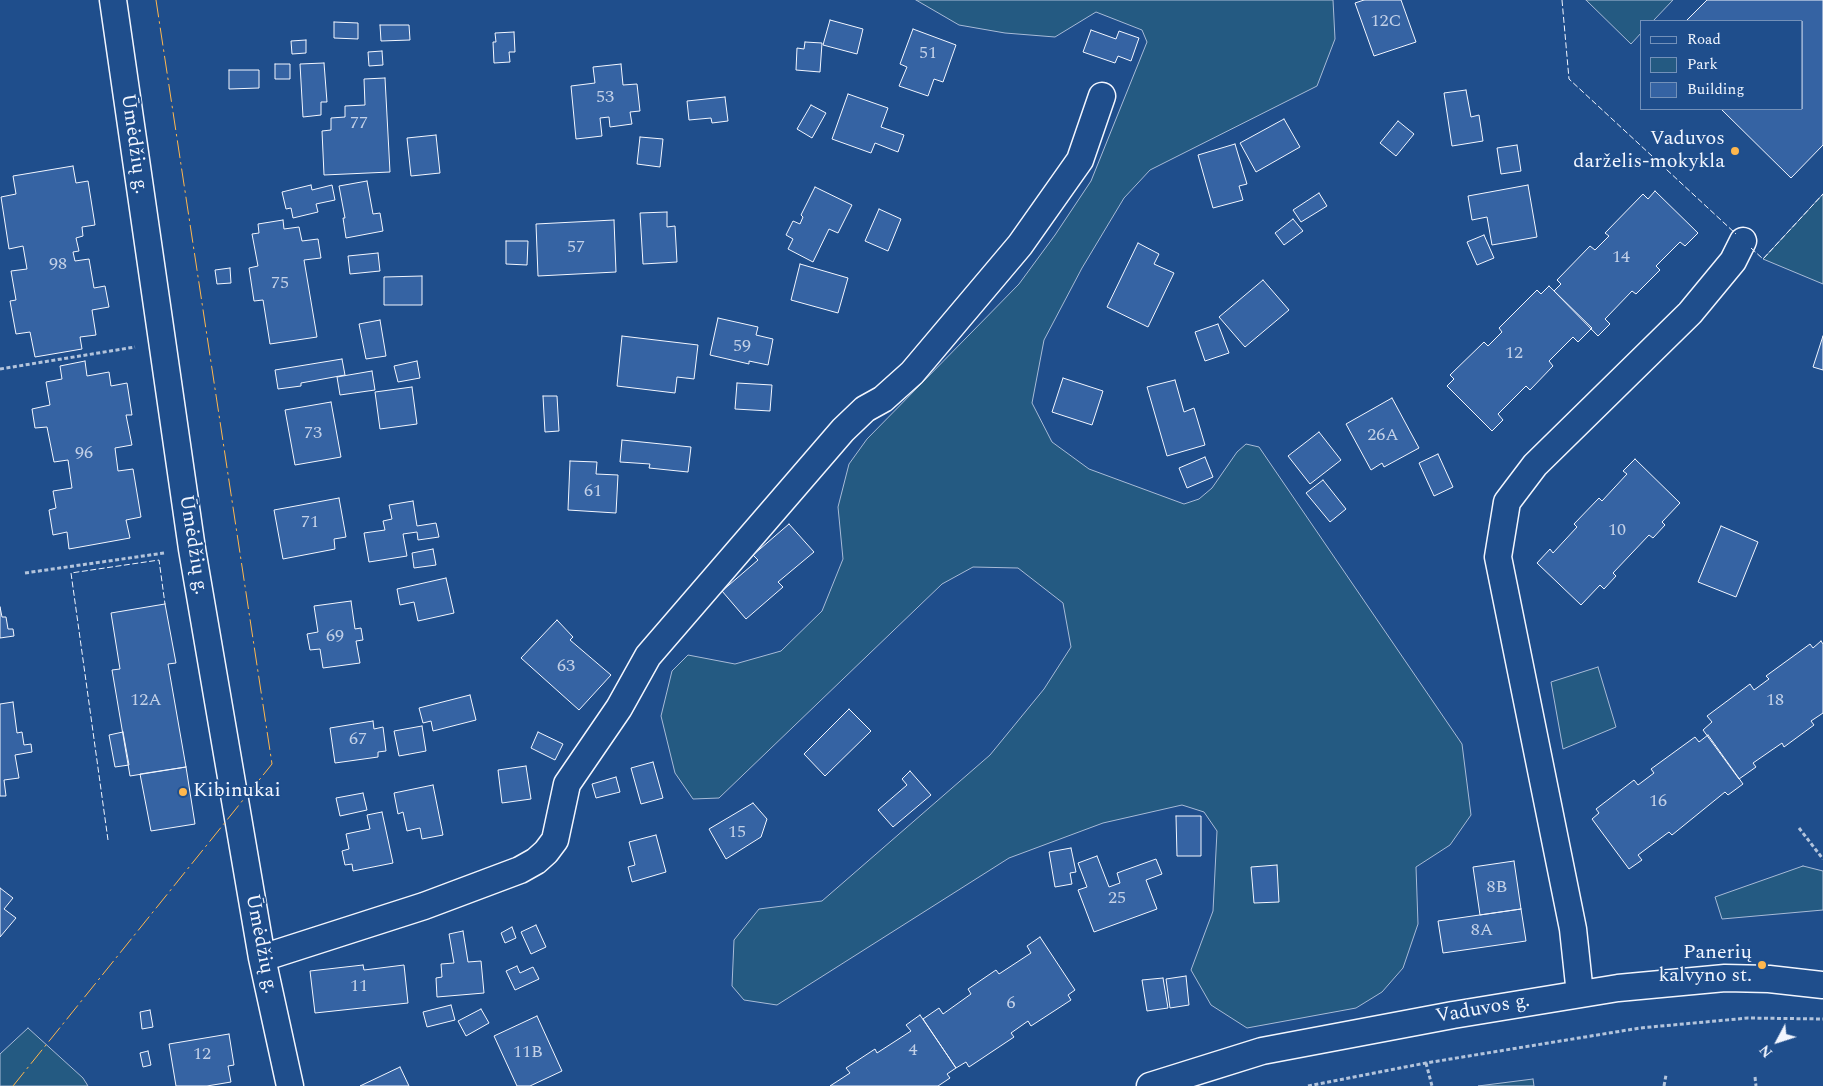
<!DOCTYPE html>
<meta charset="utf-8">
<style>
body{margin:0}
#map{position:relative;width:1823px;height:1086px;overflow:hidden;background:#1f4e8c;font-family:Spectral,serif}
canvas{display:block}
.legend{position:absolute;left:1640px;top:20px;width:162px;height:90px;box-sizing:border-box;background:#1f4e8c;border:1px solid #7391ba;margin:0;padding:6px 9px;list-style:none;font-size:15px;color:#f2f6ff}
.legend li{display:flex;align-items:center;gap:10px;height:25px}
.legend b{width:25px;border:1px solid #7391ba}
.north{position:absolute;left:1753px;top:1016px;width:50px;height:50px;-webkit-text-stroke:4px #1f4e8c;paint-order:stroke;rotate:230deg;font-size:14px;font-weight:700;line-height:20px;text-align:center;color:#f2f6ff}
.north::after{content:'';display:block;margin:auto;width:18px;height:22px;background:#f2f6ff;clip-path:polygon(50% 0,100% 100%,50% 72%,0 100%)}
</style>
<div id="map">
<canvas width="1823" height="1086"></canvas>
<ul class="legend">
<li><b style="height:6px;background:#1f4e8c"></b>Road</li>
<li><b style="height:14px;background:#245a82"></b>Park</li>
<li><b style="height:14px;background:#3563a3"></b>Building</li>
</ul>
<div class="north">N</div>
</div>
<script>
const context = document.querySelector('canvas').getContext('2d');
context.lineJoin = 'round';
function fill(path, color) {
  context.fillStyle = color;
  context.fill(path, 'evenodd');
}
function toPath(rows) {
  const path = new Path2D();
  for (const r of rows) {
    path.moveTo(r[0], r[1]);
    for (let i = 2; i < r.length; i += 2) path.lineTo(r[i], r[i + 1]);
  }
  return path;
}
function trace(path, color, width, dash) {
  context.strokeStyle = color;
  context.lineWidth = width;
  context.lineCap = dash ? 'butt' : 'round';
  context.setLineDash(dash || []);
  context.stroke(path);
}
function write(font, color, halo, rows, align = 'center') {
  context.font = font + ' Spectral,serif';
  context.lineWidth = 4;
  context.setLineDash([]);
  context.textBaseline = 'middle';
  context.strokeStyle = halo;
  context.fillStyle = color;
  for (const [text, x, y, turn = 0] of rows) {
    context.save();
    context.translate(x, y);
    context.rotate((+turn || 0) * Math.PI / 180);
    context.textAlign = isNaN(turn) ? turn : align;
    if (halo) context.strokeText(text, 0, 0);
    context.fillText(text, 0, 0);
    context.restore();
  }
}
const green = toPath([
 [916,0,1333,0,1335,39,1317,86,1150,170,1124,198,1082,268,1044,340,1032,403,1052,442,1089,469,1184,504,1199,499,1212,488,1237,452,1246,444,1259,447,1462,744,1471,815,1450,845,1416,867,1418,924,1403,968,1382,992,1356,1008,1247,1028,1211,1005,1191,970,1213,911,1217,831,1204,812,1182,805,1103,823,1009,858,777,1005,744,1000,732,986,734,940,759,909,822,901,990,755,1044,689,1071,647,1063,603,1018,568,973,567,942,584,719,798,693,799,675,773,661,716,672,671,688,655,735,664,781,651,822,611,843,559,838,507,849,464,867,439,1019,284,1055,235,1091,181,1147,42,1142,30,1096,12,1055,37,1005,33,959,25,916,0],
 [1586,0,1673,0,1653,21,1642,21,1642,32,1631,44,1586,0],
 [1823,194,1823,284,1763,259,1823,194],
 [1598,667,1616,727,1563,749,1551,682,1598,667],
 [1803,866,1823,871,1823,910,1722,919,1715,897,1803,866],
 [28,1028,83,1078,88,1086,0,1086,0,1054,28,1028],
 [1533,1079,1534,1086,1478,1086,1533,1079]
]);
fill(green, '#245a82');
trace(green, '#a8bbd7', 1);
const building = toPath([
 [1364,0,1401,0,1416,42,1374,56,1355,3,1364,0],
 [1707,0,1823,0,1823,145,1791,178,1721,109,1802,109,1802,21,1686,21,1707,0],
 [830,20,863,29,857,54,823,45,830,20],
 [334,22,358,23,358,39,334,38,334,22],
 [380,25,409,25,410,40,381,41,380,25],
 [913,29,956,45,943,82,934,79,928,96,899,86,907,67,900,64,913,29],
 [1091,30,1116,39,1119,31,1139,38,1131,61,1118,56,1115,63,1083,52,1091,30],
 [514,32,515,52,509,52,510,62,494,63,493,42,496,42,495,33,514,32],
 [306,40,306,53,292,54,291,41,306,40],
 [805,42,822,43,820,72,796,70,797,48,804,49,805,42],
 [382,51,383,65,369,66,368,52,382,51],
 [324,63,327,102,321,102,321,115,303,117,300,64,324,63],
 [275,64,290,64,290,79,275,79,275,64],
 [621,64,623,85,637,84,640,111,630,112,632,124,610,127,609,117,600,118,602,136,576,139,571,86,595,83,593,67,621,64],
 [229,70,259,70,259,88,229,89,229,70],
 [385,78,390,172,324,175,322,131,331,130,331,118,345,117,345,106,365,105,364,79,385,78],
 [1466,90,1471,117,1479,115,1483,141,1452,146,1444,93,1466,90],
 [848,94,888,108,881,127,904,135,898,152,875,143,871,153,832,139,848,94],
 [725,97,728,121,712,123,711,118,689,120,687,101,725,97],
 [811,105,826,113,812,138,797,129,811,105],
 [1284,119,1300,147,1256,172,1240,143,1284,119],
 [1398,121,1414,134,1396,156,1380,143,1398,121],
 [436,135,440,173,411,176,407,138,436,135],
 [640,137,663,139,660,167,637,164,640,137],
 [1235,144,1247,184,1239,186,1243,200,1213,208,1198,155,1235,144],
 [1517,145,1521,171,1501,174,1497,148,1517,145],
 [73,166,76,183,88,181,95,225,82,227,83,236,76,238,79,251,73,252,75,261,89,259,94,288,105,286,109,307,92,310,96,335,80,337,82,349,35,357,30,332,16,334,10,301,16,300,11,271,27,269,23,246,9,249,1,197,16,194,13,176,73,166],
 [367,181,373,214,380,213,383,231,346,238,343,218,345,218,339,186,367,181],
 [311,185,312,190,332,185,335,200,316,204,318,212,293,218,291,208,286,209,282,192,311,185],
 [1528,185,1537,237,1492,245,1487,217,1472,220,1468,196,1528,185],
 [815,187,852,205,838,233,829,229,813,262,788,249,793,239,786,235,793,221,800,224,803,217,801,215,815,187],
 [1655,191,1698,233,1685,246,1680,242,1656,266,1660,270,1636,294,1632,291,1605,319,1610,324,1598,336,1554,291,1561,284,1557,280,1590,246,1595,250,1609,236,1605,233,1643,194,1648,199,1655,191],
 [1319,193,1327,206,1301,222,1293,210,1319,193],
 [879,209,901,219,888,251,865,241,879,209],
 [667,212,667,227,675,226,677,262,643,264,640,213,667,212],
 [1293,219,1303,231,1284,245,1275,233,1293,219],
 [283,220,284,229,299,227,302,241,318,239,321,258,304,260,317,337,270,344,263,300,254,301,249,268,258,266,252,234,259,233,258,224,283,220],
 [614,220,616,272,538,276,536,224,614,220],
 [1484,235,1494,258,1477,265,1467,242,1484,235],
 [506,241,528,241,527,265,506,264,506,241],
 [1138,243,1159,254,1154,264,1174,273,1148,327,1107,307,1138,243],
 [378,253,380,271,350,274,348,256,378,253],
 [800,264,848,278,838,313,791,300,800,264],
 [230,268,231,283,217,284,215,270,230,268],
 [422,276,422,305,384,305,384,277,422,276],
 [1263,280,1289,310,1245,347,1219,317,1263,280],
 [1549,286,1592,328,1578,342,1573,337,1549,361,1553,366,1530,390,1526,386,1498,414,1503,420,1492,431,1447,386,1454,379,1450,375,1484,342,1488,346,1502,332,1499,328,1537,290,1541,294,1549,286],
 [718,318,758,327,756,335,773,339,768,365,749,361,749,364,710,355,718,318],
 [380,320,386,356,366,359,359,324,380,320],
 [1218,324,1229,353,1205,361,1195,332,1218,324],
 [622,336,698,345,694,379,677,377,675,393,617,386,622,336],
 [1823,336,1823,370,1813,367,1823,336],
 [342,359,345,375,301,383,301,386,278,389,275,370,342,359],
 [85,361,87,376,109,372,111,386,127,383,132,415,126,415,132,445,115,448,118,471,133,469,141,517,126,520,130,538,69,549,67,532,53,535,49,510,56,508,53,491,72,488,68,460,54,462,47,427,35,428,32,409,50,405,46,382,62,379,60,366,85,361],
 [417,361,420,378,398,382,394,366,417,361],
 [372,371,375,390,340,395,337,377,372,371],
 [1063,378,1103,391,1092,425,1052,412,1063,378],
 [1175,380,1184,412,1194,408,1205,445,1167,456,1147,387,1175,380],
 [737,383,772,385,770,411,735,409,737,383],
 [412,387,417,424,380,429,375,392,412,387],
 [543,396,557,396,559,431,545,432,543,396],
 [1392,398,1419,448,1384,467,1382,463,1371,470,1346,424,1392,398],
 [331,402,341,457,295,465,285,410,331,402],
 [1319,432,1341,460,1310,484,1288,456,1319,432],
 [622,440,691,447,688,472,649,468,650,464,620,462,622,440],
 [1438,454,1453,487,1434,496,1419,463,1438,454],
 [1205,457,1213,477,1187,488,1179,468,1205,457],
 [1635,459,1680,503,1662,522,1665,525,1653,538,1649,535,1613,573,1616,576,1604,589,1600,585,1581,605,1537,563,1550,549,1553,553,1577,527,1574,524,1599,498,1602,501,1627,474,1623,471,1635,459],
 [570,461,597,462,596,474,618,475,616,513,568,510,570,461],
 [1323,480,1346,509,1330,522,1306,493,1323,480],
 [339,498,346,537,334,539,335,549,283,559,274,510,339,498],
 [413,501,417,526,436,523,439,537,418,540,417,532,403,534,407,556,369,562,364,533,385,530,383,521,392,519,389,505,413,501],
 [789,524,814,552,778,582,783,587,746,619,722,591,758,560,753,555,789,524],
 [1721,526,1758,542,1736,597,1698,582,1721,526],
 [433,549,436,565,414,568,412,553,433,549],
 [446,578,454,613,418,621,414,602,400,605,397,589,446,578],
 [351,601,355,629,361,628,363,640,356,641,360,663,323,668,320,649,310,650,307,634,318,632,314,606,351,601],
 [165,604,176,663,168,664,186,767,130,776,112,670,120,669,111,613,165,604],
 [0,607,2,617,6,617,8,629,13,629,14,636,0,638,0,607],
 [557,620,573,637,570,640,611,675,579,710,521,658,557,620],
 [1821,641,1823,644,1823,713,1811,721,1814,725,1784,747,1782,743,1753,763,1756,767,1739,779,1703,730,1712,722,1707,716,1750,684,1754,690,1769,679,1766,676,1810,644,1813,648,1821,641],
 [470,695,476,720,433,731,431,721,423,723,419,708,470,695],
 [13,702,17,733,22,732,24,745,31,744,32,752,15,755,19,778,4,780,6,796,0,796,0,704,13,702],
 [849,709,871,731,825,776,804,754,849,709],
 [373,721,374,729,383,727,386,751,378,752,378,757,335,763,330,728,373,721],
 [422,726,426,751,399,756,394,731,422,726],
 [123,732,129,765,115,767,109,735,123,732],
 [538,732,563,744,555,760,531,748,538,732],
 [1708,735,1743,784,1728,795,1725,792,1672,835,1669,832,1638,855,1642,860,1629,869,1592,819,1599,813,1596,809,1634,780,1638,785,1654,773,1651,769,1695,737,1699,742,1708,735],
 [653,762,663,798,641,804,631,768,653,762],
 [526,766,531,799,502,803,498,770,526,766],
 [186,767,195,824,151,831,140,774,186,767],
 [910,771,931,795,893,827,878,810,907,785,902,779,910,771],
 [616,777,620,792,596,798,592,784,616,777],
 [433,785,443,835,422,839,420,828,407,831,403,812,398,814,394,793,433,785],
 [363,793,367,810,340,816,336,798,363,793],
 [753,803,767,819,761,837,726,859,709,829,753,803],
 [382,812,393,863,353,871,352,864,345,865,342,851,349,849,346,834,370,829,367,815,382,812],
 [1176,816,1201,816,1201,856,1177,856,1176,816],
 [656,835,666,872,632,882,628,867,635,865,629,842,656,835],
 [1071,848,1076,872,1070,873,1072,884,1055,887,1049,852,1071,848],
 [1097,856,1109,887,1120,883,1117,873,1156,859,1162,874,1146,880,1157,909,1094,932,1078,890,1087,887,1078,863,1097,856],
 [1514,861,1521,909,1480,915,1473,867,1514,861],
 [1277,865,1279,902,1254,903,1251,867,1277,865],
 [0,888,13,898,4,909,16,918,0,937,0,888],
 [1521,909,1526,941,1443,953,1438,921,1521,909],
 [536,925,546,947,531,954,521,932,536,925],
 [512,927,516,938,505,943,501,933,512,927],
 [463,931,468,962,481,961,484,993,437,997,436,978,442,977,441,964,454,963,449,934,463,931],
 [1040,937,1075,990,1068,995,1071,1000,1031,1026,1028,1021,1011,1033,1014,1037,969,1067,966,1062,956,1068,923,1019,939,1008,943,1014,971,994,968,989,996,970,999,974,1031,953,1027,946,1040,937],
 [363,965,364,970,404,965,408,1003,315,1013,310,971,363,965],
 [517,966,520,973,533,967,539,979,515,990,506,971,517,966],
 [1186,976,1189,1005,1170,1008,1166,979,1186,976],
 [1163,978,1168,1008,1147,1011,1142,980,1163,978],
 [451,1005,455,1020,427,1027,423,1012,451,1005],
 [481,1009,489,1023,466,1036,458,1021,481,1009],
 [150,1010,153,1027,142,1029,140,1012,150,1010],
 [920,1015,956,1068,947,1074,950,1078,938,1086,830,1086,850,1073,846,1068,875,1049,877,1053,911,1031,906,1025,920,1015],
 [537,1016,562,1071,530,1086,517,1086,494,1036,537,1016],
 [229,1034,234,1065,228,1066,231,1082,207,1086,176,1086,169,1044,229,1034],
 [148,1051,151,1065,143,1067,140,1053,148,1051],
 [400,1067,409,1086,360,1086,400,1067]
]);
fill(building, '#3563a3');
trace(building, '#f2f6ff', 1);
const street = toPath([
 [113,0,192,549,262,958,290,1086],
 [262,958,424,906,520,870,536,861,546,852,555,840,567,784,619,708,648,656,843,430,865,409,883,399,912,373,1020,245,1080,160,1102,96],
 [1580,994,1573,929,1498,557,1507,502,1535,465,1690,313,1733,261,1743,241],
 [1150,1086,1262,1051,1453,1015,1618,988,1725,978,1769,979,1823,985]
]);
trace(street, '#f2f6ff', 29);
trace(toPath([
 [0,369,135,347],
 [25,573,164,553],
 [1799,828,1823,859],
 [1426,1063,1432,1086],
 [1755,1077,1756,1086],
 [1308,1086,1426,1063,1640,1028,1748,1018,1823,1019],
 [1664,1086,1666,1075]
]), '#b3c4dc', 3, [4, 2.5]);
trace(street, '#1f4e8c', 26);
trace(toPath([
 [1562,0,1569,79,1736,234],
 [1751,248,1763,259,1823,194],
 [108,840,71,573,159,560,165,604]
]), '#f2f6ff', 1, [6, 2.5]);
trace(toPath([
 [13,1086,272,764,156,0]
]), '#ffb74d', 1, [18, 4, 2.5, 4]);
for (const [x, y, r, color] of [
 [1735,151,5,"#ffb74d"],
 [183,792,5,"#ffb74d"],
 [1762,965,5,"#ffb74d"]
]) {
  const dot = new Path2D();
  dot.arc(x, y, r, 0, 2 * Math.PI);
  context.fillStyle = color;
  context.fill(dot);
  trace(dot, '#1f4e8c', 2);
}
write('18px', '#c3d1e8', null, [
 ["12C",1386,22],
 ["51",928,54],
 ["53",605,98],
 ["77",359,124],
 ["57",576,248],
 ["14",1621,258],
 ["98",58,265],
 ["75",280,284],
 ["59",742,347],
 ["12",1514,354],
 ["73",313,434],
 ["26A",1383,436],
 ["96",84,454],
 ["61",593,492],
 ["71",310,523],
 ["10",1617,531],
 ["69",335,637],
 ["63",566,667],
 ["12A",146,701],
 ["18",1775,701],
 ["67",358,740],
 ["16",1658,802],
 ["15",737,833],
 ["8B",1497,888],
 ["25",1117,899],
 ["8A",1482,931],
 ["11",359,987],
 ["6",1011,1004],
 ["4",913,1051],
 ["11B",528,1053],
 ["12",202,1055]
]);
write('20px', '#f2f6ff', '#1f4e8c', [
 ["Vaduvos",1725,140],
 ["darželis-mokykla",1725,163],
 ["Kibinukai",193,792,"left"],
 ["Panerių",1752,954],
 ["kalvyno st.",1752,977]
], 'right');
write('20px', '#f2f6ff', '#1f4e8c', [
 ["Ūmėdžių g.",133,144,82],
 ["Ūmėdžių g.",192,545,81],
 ["Ūmėdžių g.",260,944,79],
 ["Vaduvos g.",1483,1010,-10]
]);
</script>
